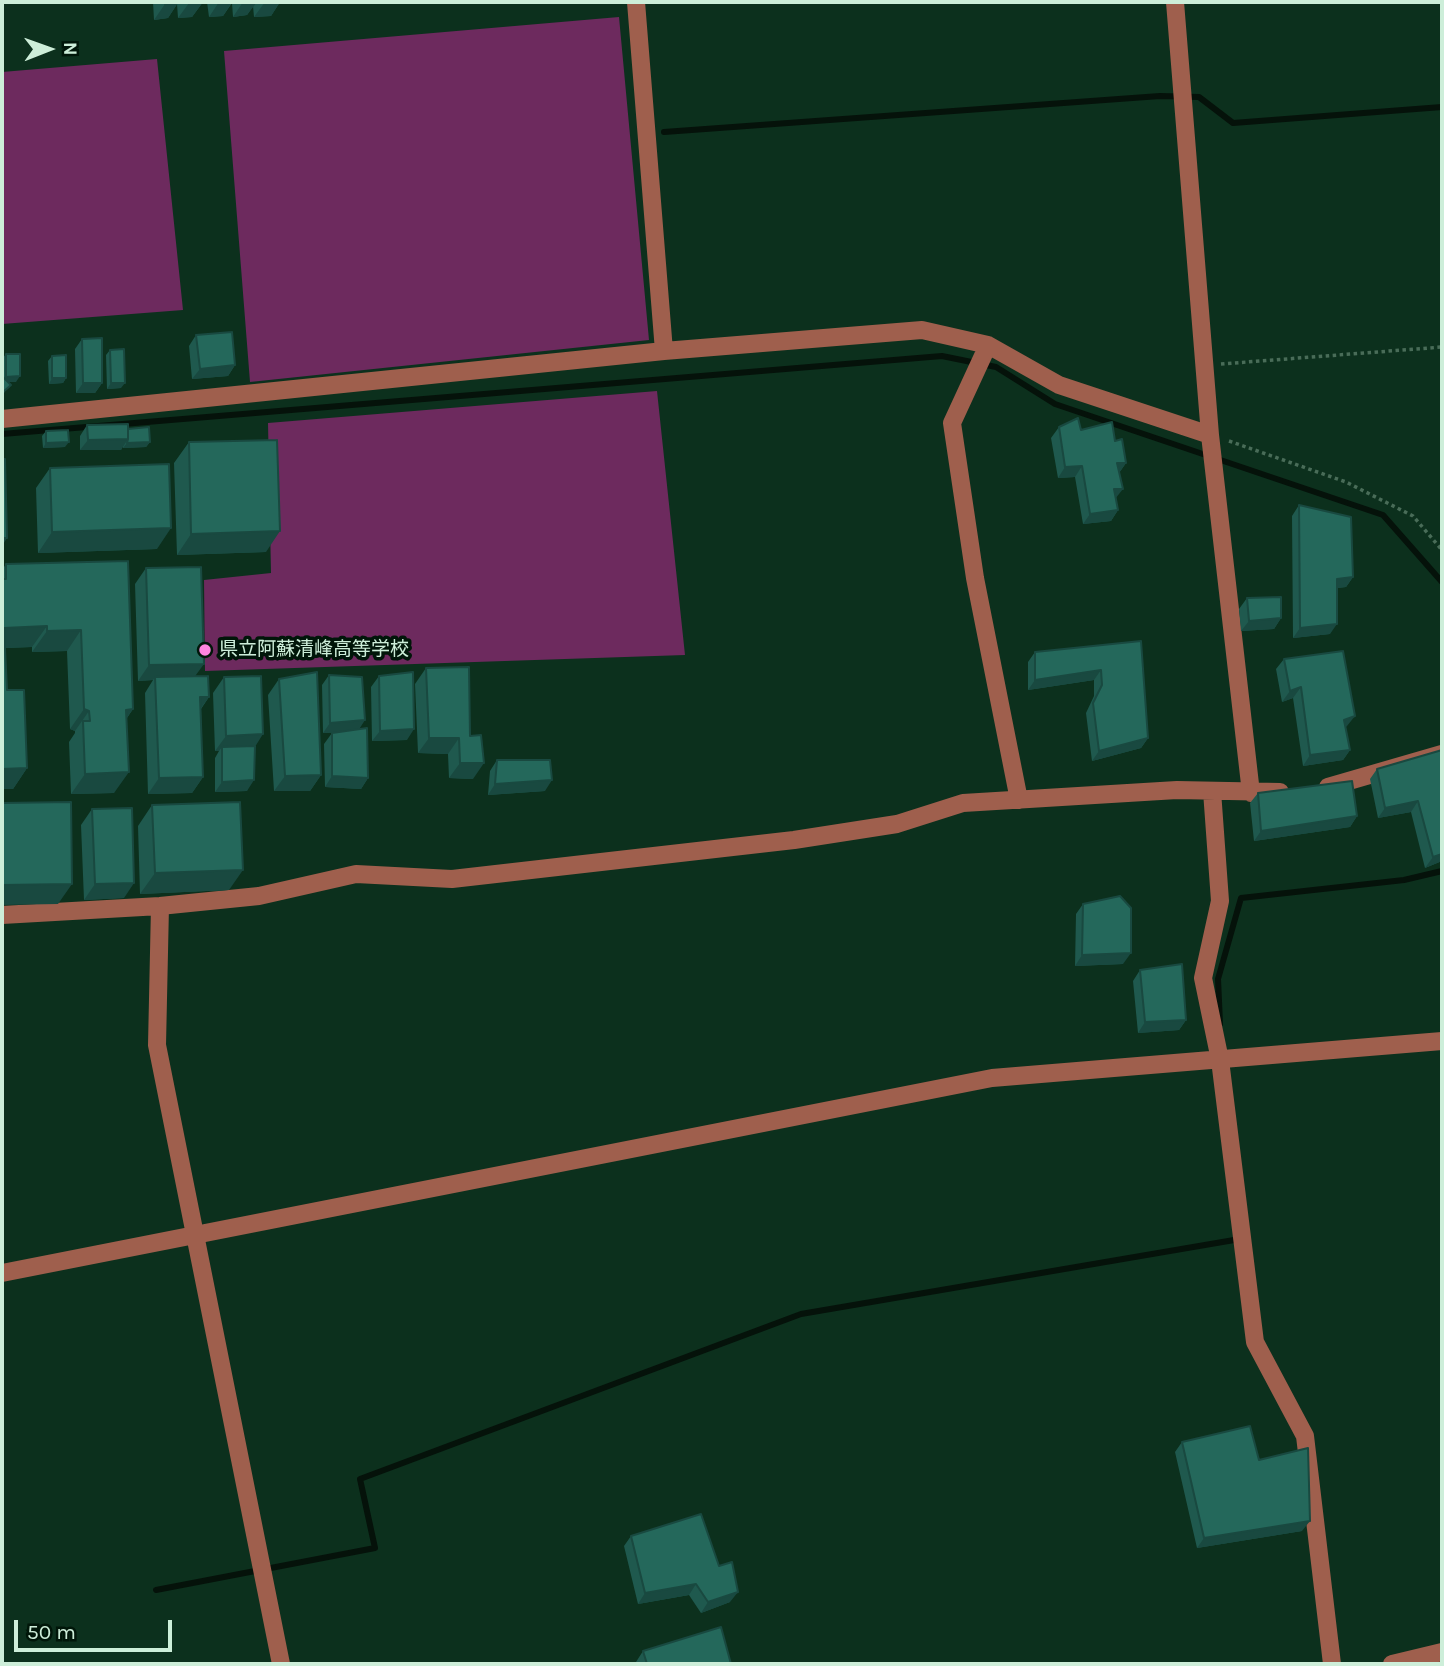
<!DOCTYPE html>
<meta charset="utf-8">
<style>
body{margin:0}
#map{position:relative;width:1444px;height:1666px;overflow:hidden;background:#0c301d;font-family:Karla,sans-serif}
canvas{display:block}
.frame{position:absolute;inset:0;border:4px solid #cdeed9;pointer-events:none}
.north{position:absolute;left:14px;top:14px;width:70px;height:70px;-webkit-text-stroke:5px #001609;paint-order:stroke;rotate:89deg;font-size:19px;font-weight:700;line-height:28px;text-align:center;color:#cdeed9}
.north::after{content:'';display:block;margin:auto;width:24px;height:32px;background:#cdeed9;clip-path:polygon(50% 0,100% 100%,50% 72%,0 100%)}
.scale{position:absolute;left:14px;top:1620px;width:158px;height:32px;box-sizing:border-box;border:4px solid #cdeed9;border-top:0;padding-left:9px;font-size:21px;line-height:24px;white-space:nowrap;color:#cdeed9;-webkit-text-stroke:5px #001609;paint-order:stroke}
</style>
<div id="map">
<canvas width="1444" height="1666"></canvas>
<div class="frame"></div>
<div class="north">N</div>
<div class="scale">50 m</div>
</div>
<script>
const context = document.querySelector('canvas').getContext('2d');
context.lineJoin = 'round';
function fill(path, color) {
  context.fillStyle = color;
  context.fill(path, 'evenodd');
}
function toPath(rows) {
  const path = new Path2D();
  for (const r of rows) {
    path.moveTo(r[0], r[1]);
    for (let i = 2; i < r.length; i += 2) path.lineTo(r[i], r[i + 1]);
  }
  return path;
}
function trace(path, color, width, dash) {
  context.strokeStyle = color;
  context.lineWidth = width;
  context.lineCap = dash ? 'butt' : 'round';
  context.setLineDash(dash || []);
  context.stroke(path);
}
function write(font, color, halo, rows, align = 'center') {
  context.font = font + ' Karla,"Noto Sans JP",sans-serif';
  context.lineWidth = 7;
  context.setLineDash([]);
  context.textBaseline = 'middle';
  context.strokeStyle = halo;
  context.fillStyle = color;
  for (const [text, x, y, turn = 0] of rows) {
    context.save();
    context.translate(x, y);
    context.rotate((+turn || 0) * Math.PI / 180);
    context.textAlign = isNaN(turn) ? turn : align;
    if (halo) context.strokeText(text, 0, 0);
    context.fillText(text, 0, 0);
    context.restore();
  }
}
fill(toPath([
 [619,17,649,340,250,382,224,51],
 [157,59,183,310,2,324,2,72],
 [657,391,685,655,205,671,204,580,271,573,268,423]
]), '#6d2a5e');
trace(toPath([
 [664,132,1160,96,1199,97,1233,123,1442,107],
 [2,434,942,356,996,367,1055,404,1383,515,1442,582],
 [1220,1024,1218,979,1241,898,1404,880,1442,871],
 [156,1590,375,1548,360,1479,801,1314,1240,1239]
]), '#05120a', 6);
trace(toPath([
 [1221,364,1442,347],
 [1229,441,1346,482,1413,516,1442,550]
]), '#496c58', 3.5, [3.5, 3.5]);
trace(toPath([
 [636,2,664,351,922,330,988,345,1059,385,1210,435],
 [1175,2,1210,435,1251,793],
 [988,345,952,423,975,578,1019,800],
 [2,419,664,351],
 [1328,787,1442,754],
 [1212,791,1220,901,1203,978,1220,1060,1255,1342,1305,1436,1332,1664],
 [160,906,157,1045,281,1664],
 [2,915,160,906,259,896,356,874,452,879,794,840,897,824,963,803,1177,790,1280,792],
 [2,1273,992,1078,1442,1041],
 [1392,1664,1442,1652]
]), '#9f5f4d', 18);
fill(toPath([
 [153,2,203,2,192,17,178,18,177,4,168,18,154,20],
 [207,2,280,2,271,16,254,17,253,6,247,15,233,17,232,3,223,16,209,17],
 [196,335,235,365,228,376,192,379,189,346],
 [82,339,102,383,95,393,76,393,75,349],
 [110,350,121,388,107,389,106,355],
 [6,354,16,382,8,382,3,396,2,397,2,359],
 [52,356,66,378,63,383,49,384,48,361],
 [87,425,128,429,150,442,146,447,123,448,123,446,121,450,80,450,80,436],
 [1059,427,1081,430,1115,441,1126,463,1119,473,1116,498,1118,510,1111,521,1083,524,1075,477,1058,478,1051,438],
 [46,431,65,447,43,448,42,436],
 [189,442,266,552,177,555,174,463],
 [50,468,157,549,38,553,36,488],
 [1299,505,1353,577,1346,587,1337,588,1330,634,1293,638,1292,516],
 [128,561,133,709,127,718,114,793,71,794,69,742,75,733,75,731,70,729,67,651,32,652,32,647,5,648,7,690,27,768,13,789,2,789,2,570,6,564],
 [146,568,195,676,209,697,201,709,203,777,192,793,148,794,145,693,153,680,138,681,135,584],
 [1247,598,1281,618,1274,629,1241,631,1239,609],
 [1141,641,1148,738,1141,748,1092,761,1086,713,1094,696,1094,680,1028,690,1028,662,1035,652],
 [1284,659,1347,726,1345,727,1350,750,1343,760,1303,766,1293,698,1282,702,1276,669],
 [426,668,470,736,473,779,449,778,448,754,418,753,415,684],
 [329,675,359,729,368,778,361,789,325,787,324,744,332,733,344,732,323,733,322,685],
 [379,676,407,740,372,741,371,687],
 [224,677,255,746,247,791,215,792,215,758,219,751,215,751,213,693],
 [279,679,321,775,310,791,274,791,268,695],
 [1442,750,1442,861,1425,868,1411,812,1378,818,1370,779,1377,769],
 [497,760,545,791,488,795,490,771],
 [1258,793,1357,816,1350,827,1254,841,1250,803],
 [152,805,229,890,140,894,138,826],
 [92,809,124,898,84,900,81,825],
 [1083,904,1123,964,1075,966,1076,914],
 [1140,970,1186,1020,1179,1030,1138,1033,1133,981],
 [1182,1442,1259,1460,1302,1531,1197,1548,1175,1452],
 [631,1536,730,1602,701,1613,689,1595,638,1604,624,1546],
 [643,1651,731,1664,637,1664,636,1662]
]), '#1f594e');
fill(toPath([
 [203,2,192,17,178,18,189,3],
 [219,2,232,2,223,16,209,17],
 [243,2,257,2,247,15,233,17],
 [265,2,280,2,271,16,254,17],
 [178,3,168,18,154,20,165,4],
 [235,365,228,376,192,379,200,369],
 [20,376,16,382,2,382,6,377],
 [52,378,66,378,63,383,49,384],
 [83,383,102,383,95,393,76,393],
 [111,383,125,383,121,388,107,389],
 [128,439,121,450,80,450,88,440],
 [69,442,65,447,43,448,46,443],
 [150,442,146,447,123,448,127,443],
 [1117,463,1126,463,1119,473],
 [1082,466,1075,477,1058,478,1065,467],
 [1114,489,1123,489,1115,499],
 [1118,510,1111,521,1083,524,1090,514],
 [171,528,157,549,38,553,52,532],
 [280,531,266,552,177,555,191,534],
 [2,538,7,538,2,546],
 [1353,577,1346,587,1329,589,1337,579],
 [1281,618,1274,629,1241,631,1249,621],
 [1337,624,1330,634,1293,638,1300,628],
 [47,626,32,647,2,648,4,628],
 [81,630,67,651,32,652,47,631],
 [204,664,193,679,155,677,153,680,138,681,149,665],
 [1101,670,1094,680,1028,690,1035,680],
 [1301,687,1293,698,1282,702,1290,691],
 [200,697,209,697,198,712],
 [84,709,89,711,75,731,70,729],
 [133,709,118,730,126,710],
 [1355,716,1347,726,1337,730,1344,720],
 [365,720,358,731,323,733,330,723],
 [414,729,407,740,372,741,380,731],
 [263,734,253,750,222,747,219,751,215,751,226,736],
 [429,738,459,738,448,754,418,753],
 [1148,738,1141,748,1092,761,1099,751],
 [1350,750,1343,760,1303,766,1310,755],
 [460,763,484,763,473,779,449,778],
 [27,768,13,789,2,789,2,769],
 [129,772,114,793,71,794,85,774],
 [321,775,310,791,274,791,285,776],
 [332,776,368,778,361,789,325,787],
 [203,777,192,793,148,794,159,778],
 [254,780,247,791,215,792,222,782],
 [552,780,545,791,488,795,495,784],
 [1418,801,1411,812,1378,818,1385,808],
 [1357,816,1350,827,1254,841,1261,831],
 [1442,854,1442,861,1425,868,1433,857],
 [243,870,229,890,140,894,155,873],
 [134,883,124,898,84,900,95,884],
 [72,884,58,904,2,905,2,885],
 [1131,953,1123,964,1075,966,1082,955],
 [1186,1020,1179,1030,1138,1033,1145,1022],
 [1310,1521,1302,1531,1197,1548,1204,1538],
 [696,1584,689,1595,638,1604,645,1593],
 [738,1592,730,1602,701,1613,708,1602]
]), '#194940');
const building = toPath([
 [165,2,178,2,178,3,165,4,165,2],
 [232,332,235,365,200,369,196,335,232,332],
 [102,338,102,383,83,383,82,339,102,338],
 [124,349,125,383,111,383,110,350,124,349],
 [6,354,20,354,20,376,6,377,6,354],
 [66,355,66,378,52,378,52,356,66,355],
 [2,376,11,385,2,393,2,376],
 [1078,418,1081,430,1112,422,1115,441,1122,439,1126,463,1117,463,1123,489,1114,489,1118,510,1090,514,1082,466,1065,467,1059,427,1078,418],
 [128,424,128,439,88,440,87,425,128,424],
 [149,427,150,442,127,443,128,439,128,429,149,427],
 [68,430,69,442,46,443,46,431,68,430],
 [277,440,280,531,191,534,189,442,277,440],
 [2,459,5,459,7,538,2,538,2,459],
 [169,464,171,528,52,532,50,468,169,464],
 [1299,505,1351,517,1353,577,1337,579,1337,624,1300,628,1299,505],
 [128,561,133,709,126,710,129,772,85,774,83,721,90,721,89,711,84,709,81,630,47,631,47,626,4,628,7,690,24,690,27,768,2,769,2,579,6,579,6,564,128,561],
 [201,567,204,664,149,665,146,568,201,567],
 [1281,597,1281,618,1249,621,1247,598,1281,597],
 [1141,641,1148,738,1099,751,1093,703,1102,685,1101,670,1035,680,1035,652,1141,641],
 [1343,651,1355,716,1344,720,1350,750,1310,755,1301,687,1290,691,1284,659,1343,651],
 [469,667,470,736,481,735,484,763,460,763,459,738,429,738,426,668,469,667],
 [317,672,321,775,285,776,279,679,317,672],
 [413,672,414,729,380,731,379,676,413,672],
 [329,675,362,677,365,720,330,723,329,675],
 [208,676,209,697,200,697,203,777,159,778,155,677,208,676],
 [261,676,263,734,226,736,224,677,261,676],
 [367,728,368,778,332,776,332,733,367,728],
 [255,746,254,780,222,782,222,747,255,746],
 [1442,750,1442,854,1433,857,1418,801,1385,808,1377,769,1442,750],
 [497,760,550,760,552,780,495,784,497,760],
 [1352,781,1357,816,1261,831,1258,793,1352,781],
 [71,802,72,884,2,885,2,803,71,802],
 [240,802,243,870,155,873,152,805,240,802],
 [132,808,134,883,95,884,92,809,132,808],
 [1120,896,1131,908,1131,953,1082,955,1083,904,1120,896],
 [1182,964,1186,1020,1145,1022,1140,970,1182,964],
 [1250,1426,1259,1460,1308,1448,1310,1521,1204,1538,1182,1442,1250,1426],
 [701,1514,719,1566,732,1562,738,1592,708,1602,696,1584,645,1593,631,1536,701,1514],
 [721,1627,731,1664,647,1664,643,1651,721,1627]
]);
fill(building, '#24685b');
trace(building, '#194940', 2);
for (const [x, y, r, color] of [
 [205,650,7,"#fe85e0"]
]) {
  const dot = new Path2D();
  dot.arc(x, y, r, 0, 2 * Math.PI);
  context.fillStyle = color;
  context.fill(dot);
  trace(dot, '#001609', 2.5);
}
write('19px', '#cdeed9', '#001609', [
 ["県立阿蘇清峰高等学校",219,650]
], 'left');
</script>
